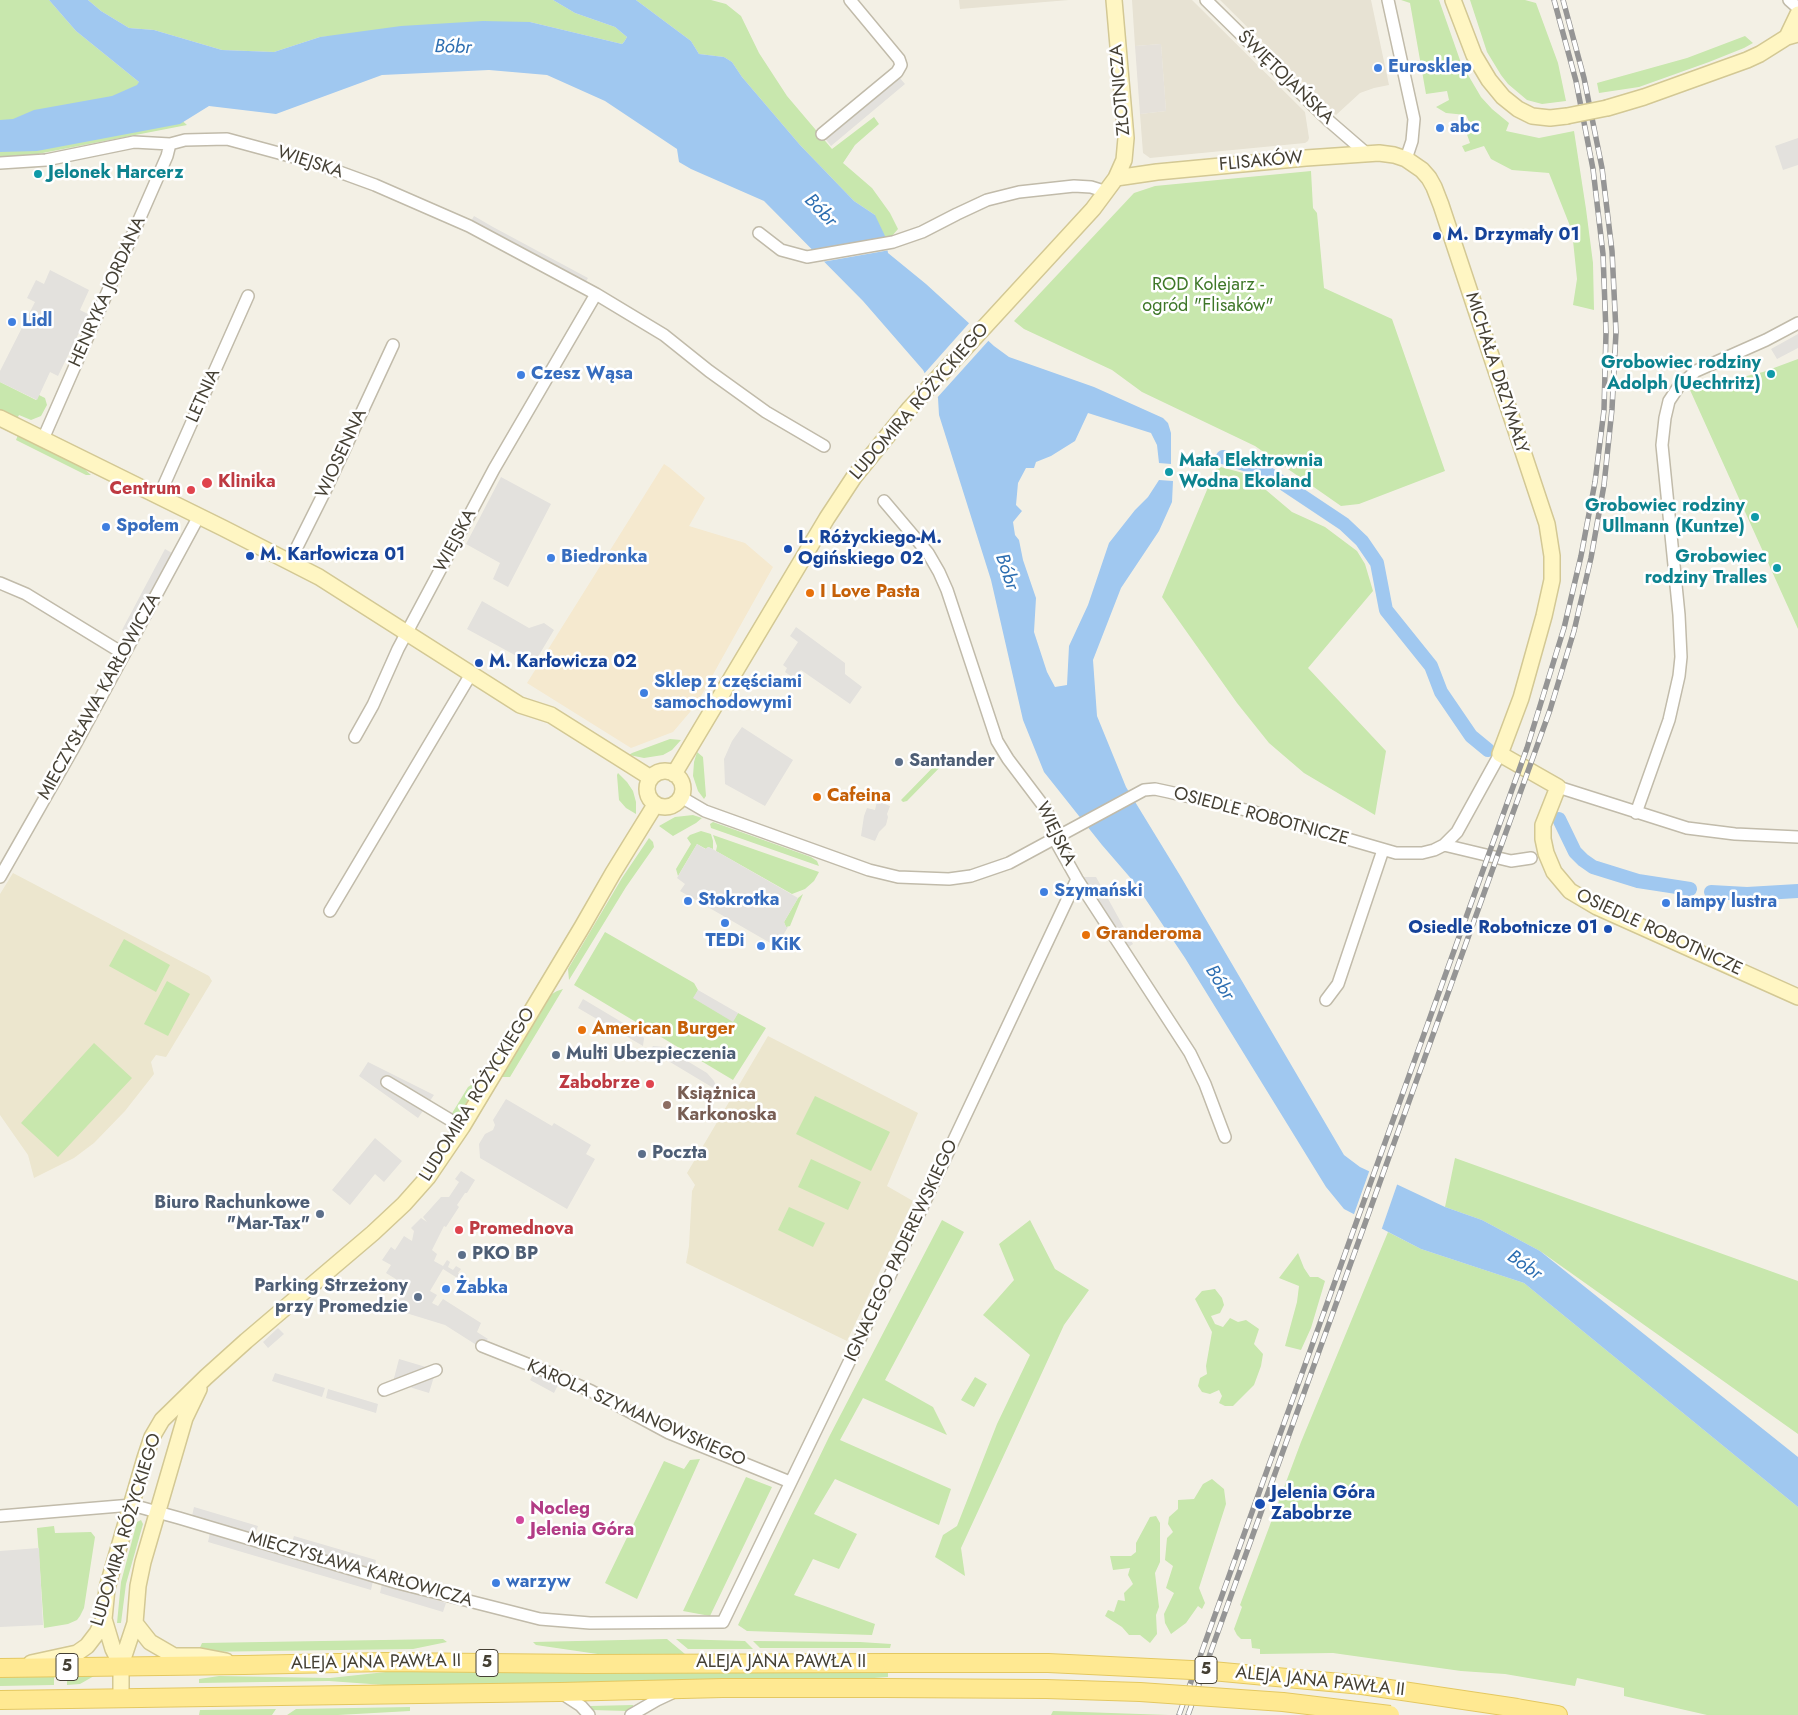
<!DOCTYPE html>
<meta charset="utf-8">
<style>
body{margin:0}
canvas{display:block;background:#f3f0e5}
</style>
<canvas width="1798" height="1715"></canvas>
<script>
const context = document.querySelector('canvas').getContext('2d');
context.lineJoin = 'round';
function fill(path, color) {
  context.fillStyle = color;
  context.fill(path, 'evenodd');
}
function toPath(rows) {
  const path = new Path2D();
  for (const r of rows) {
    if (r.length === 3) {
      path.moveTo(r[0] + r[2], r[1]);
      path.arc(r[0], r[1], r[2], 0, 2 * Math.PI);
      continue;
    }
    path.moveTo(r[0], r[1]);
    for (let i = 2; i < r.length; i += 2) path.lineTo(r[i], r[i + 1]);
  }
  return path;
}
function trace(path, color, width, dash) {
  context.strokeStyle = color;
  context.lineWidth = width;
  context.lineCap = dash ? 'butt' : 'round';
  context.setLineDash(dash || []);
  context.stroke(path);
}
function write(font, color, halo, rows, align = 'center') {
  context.font = font + ' Jost,sans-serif';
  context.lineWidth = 5;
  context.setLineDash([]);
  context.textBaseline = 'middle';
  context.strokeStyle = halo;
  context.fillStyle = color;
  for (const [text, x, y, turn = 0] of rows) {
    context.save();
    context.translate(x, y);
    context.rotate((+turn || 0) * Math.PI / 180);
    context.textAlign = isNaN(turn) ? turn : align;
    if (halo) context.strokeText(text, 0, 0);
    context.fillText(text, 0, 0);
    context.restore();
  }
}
fill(toPath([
 [959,0,1069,0,960,9],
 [1132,0,1192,0,1305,112,1309,138,1308,141,1305,143,1150,158,1143,153,1140,114,1166,111,1161,44,1135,46],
 [1220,0,1371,0,1389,85,1374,88,1360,93,1336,115]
]), '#e7e2d3');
fill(toPath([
 [664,464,670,468,705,498,689,526,745,543,773,567,696,705,673,732,631,748,527,683]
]), '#f5e9cf');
fill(toPath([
 [1161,44,1166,111,1140,114,1135,46]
]), '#e5e1da');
fill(toPath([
 [13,873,209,976,212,981,166,1057,156,1055,151,1062,154,1074,125,1111,94,1143,74,1158,34,1178,28,1155,0,1115,0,894],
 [768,1036,918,1113,887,1186,913,1201,847,1341,686,1263,689,1246,692,1191,695,1185,687,1173]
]), '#ece6ce');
fill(toPath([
 [0,0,49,0,76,31,139,82,187,125,22,157,0,157],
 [88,0,553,0,575,13,615,27,627,37,624,42,622,44,530,22,320,37,274,52,222,50,154,30,129,28,101,11],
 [636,0,711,0,726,4,741,16,759,53,787,96,832,149,874,117,879,124,855,145,843,163,872,188,890,213,898,229,892,236,873,239,875,215,854,201,800,145,742,77,732,62,724,57,699,54,691,41],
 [1401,0,1439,0,1461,63,1481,97,1492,109,1509,123,1506,131,1539,138,1574,131,1586,209,1593,263,1594,310,1573,305,1577,279,1572,231,1549,173,1512,170,1491,159,1484,146,1465,152,1462,146,1470,143,1464,126,1470,124,1466,115,1446,113,1436,107,1449,100,1447,91,1426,94,1410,3],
 [1470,0,1525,0,1536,3,1558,63,1566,101,1542,104,1527,100,1508,84,1501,75,1487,52],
 [1745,36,1753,43,1744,48,1709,62,1639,87,1599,93,1597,83,1687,58],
 [1311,171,1313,208,1317,213,1324,288,1392,319,1445,471,1359,504,1341,506,1255,446,1142,392,1112,370,1024,329,1014,321,1134,193,1155,186],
 [1798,359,1798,629,1690,390,1763,372],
 [0,382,36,400,39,395,45,398,47,405,41,416,31,420,19,415,17,419,0,410],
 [18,435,80,465,91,475,86,475,16,440],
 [1217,466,1247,474,1292,512,1325,527,1357,551,1365,564,1373,591,1308,668,1386,751,1375,815,1304,773,1269,743,1237,703,1162,597],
 [670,739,681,740,672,750,663,755,644,758,629,755,632,753],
 [697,752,703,757,706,796,704,799,698,791,693,776,694,762],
 [944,756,947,760,907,801,903,802,901,800],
 [618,773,627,782,633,791,636,802,636,814,626,808,619,800,617,775],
 [693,815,702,818,696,823,673,836,659,826,675,817],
 [713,822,811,857,817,861,819,866,711,828,710,824],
 [701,831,711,834,713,841,713,849,708,847,706,849,697,844,678,876,676,869,691,844,687,838,690,835],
 [713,835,819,872,814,881,805,889,792,894,716,851,717,846],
 [649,838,653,842,654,847,626,887,569,980,568,969,622,878],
 [803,894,790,926,786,927,784,922,798,898],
 [605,932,694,983,698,990,694,998,733,1021,738,1013,766,1028,733,1080,574,985],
 [124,939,170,965,156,992,109,966],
 [167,981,190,994,168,1036,144,1024],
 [563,989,510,1077,501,1077,552,994,557,991],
 [94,1043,132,1078,58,1157,21,1123],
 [471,1085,476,1085,461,1112,457,1115,451,1115,468,1087],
 [815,1096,890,1132,871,1171,796,1134],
 [1455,1158,1798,1281,1798,1434,1540,1251,1482,1220,1445,1207],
 [811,1159,861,1182,848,1210,798,1187],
 [789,1207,825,1223,813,1247,778,1230],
 [942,1220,964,1232,885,1380,933,1407,947,1435,863,1398,840,1440,951,1489,939,1525,835,1479,814,1514,857,1534,839,1569,813,1559,794,1595,875,1624,872,1635,747,1631,738,1625,829,1437],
 [1030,1220,1055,1269,1089,1290,1064,1325,961,1548,965,1576,935,1557,943,1535,957,1526,997,1424,1030,1355,983,1315,1014,1280,999,1244],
 [1388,1232,1421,1249,1524,1283,1798,1507,1798,1715,1707,1715,1624,1696,1624,1688,1577,1678,1575,1686,1505,1674,1461,1671,1333,1653,1260,1654,1260,1649,1252,1648,1251,1639,1241,1639,1237,1635,1234,1629,1242,1607,1240,1605,1301,1442],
 [1298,1253,1304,1268,1310,1277,1318,1277,1325,1281,1311,1328,1301,1350,1285,1346,1297,1302,1299,1286,1279,1278],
 [1215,1289,1222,1298,1224,1305,1220,1313,1211,1316,1215,1324,1223,1327,1230,1318,1238,1322,1246,1320,1259,1329,1254,1344,1263,1354,1261,1366,1254,1385,1233,1406,1225,1406,1219,1403,1222,1396,1219,1390,1210,1394,1202,1392,1198,1386,1200,1378,1207,1374,1206,1366,1212,1332,1195,1299,1202,1291],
 [975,1377,987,1384,974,1407,961,1400],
 [700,1459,637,1599,605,1583,664,1461,684,1469,690,1460],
 [746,1477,772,1487,710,1616,683,1611],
 [1212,1479,1224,1489,1226,1504,1199,1588,1205,1603,1202,1609,1198,1606,1186,1623,1171,1634,1165,1623,1164,1614,1174,1593,1166,1588,1173,1566,1165,1560,1167,1538,1173,1532,1168,1524,1169,1517,1178,1509,1178,1500,1194,1499,1203,1484],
 [1156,1516,1160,1523,1160,1562,1155,1573,1159,1607,1156,1615,1157,1634,1150,1643,1140,1635,1129,1635,1122,1627,1105,1616,1108,1610,1114,1612,1118,1600,1125,1601,1124,1593,1133,1584,1128,1575,1130,1568,1113,1570,1110,1556,1131,1556,1136,1552,1136,1543,1150,1517],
 [141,1520,143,1524,126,1584,121,1623,117,1623,121,1582,137,1522],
 [54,1526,55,1533,91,1532,95,1537,84,1608,80,1616,77,1620,68,1624,44,1628,37,1528],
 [443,1639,447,1642,413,1649,198,1652,202,1643],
 [667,1639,685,1654,763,1656,611,1656,536,1645,533,1642],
 [676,1639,745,1641,753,1649,688,1649],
 [753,1641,860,1642,891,1644,890,1648,760,1648],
 [880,1670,881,1672,888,1672,888,1677,874,1678,874,1681,412,1687,329,1681,199,1683,199,1679,219,1676,330,1678,395,1671],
 [54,1675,54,1685,0,1686,0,1676],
 [67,1675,92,1675,94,1676,80,1684,67,1685],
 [633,1705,633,1707,627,1711,592,1710,590,1706],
 [410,1707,410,1711,338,1715,287,1715,296,1709],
 [276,1709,272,1715,199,1715,200,1710],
 [1053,1711,1169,1715,1051,1715]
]), '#c8e7ad');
fill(toPath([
 [899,77,905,84,831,146,824,137],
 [1798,138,1798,165,1783,170,1775,146],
 [474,216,493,227,588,278,584,285,470,223],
 [50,270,89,290,80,310,88,314,58,376,50,372,37,400,0,382,0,371,35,302,27,298,36,280,44,284],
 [1798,334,1798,348,1777,359,1771,349],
 [501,477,551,504,508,587,493,579,500,563,466,544],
 [165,549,172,553,129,634,122,630],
 [482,601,529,628,544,623,554,630,533,665,467,629],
 [796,627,845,663,845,674,862,687,850,704,801,670,795,679,785,672,787,668,783,665,798,642,790,636],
 [742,727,793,760,765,806,725,784,724,759,732,741],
 [877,801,890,806,887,814,888,817,886,825,879,832,875,841,861,836,864,816,867,808,875,810],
 [697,844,705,849,709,847,716,851,798,898,784,922,786,927,788,927,782,937,784,939,779,948,680,891,685,884,677,878],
 [1082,877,1096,877,1133,944,1127,948],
 [698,990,738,1013,733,1022,693,998],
 [583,999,640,1033,644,1038,643,1046,578,1008],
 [653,1046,664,1047,707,1073,714,1081,716,1086,715,1089,650,1050],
 [368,1062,434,1095,418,1118,359,1076],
 [506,1099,552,1126,554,1123,591,1145,586,1154,595,1159,567,1209,480,1158,479,1144,485,1134,493,1130,495,1125,493,1120],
 [375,1138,402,1161,384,1182,375,1174,350,1205,332,1190],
 [461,1171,475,1180,467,1193,465,1193,457,1205,459,1207,446,1227,444,1226,432,1250,437,1254,434,1261,443,1266,447,1260,450,1262,448,1267,453,1270,456,1266,461,1269,458,1273,477,1285,480,1280,483,1282,478,1291,443,1269,430,1291,437,1295,432,1303,438,1306,443,1299,481,1323,477,1332,488,1339,478,1346,445,1325,393,1309,407,1286,386,1273,391,1265,382,1260,391,1247,395,1250,404,1236,412,1241,414,1231,411,1228,421,1218,427,1222,423,1217,441,1197,449,1197,459,1182,455,1179],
 [278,1328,284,1334,268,1348,263,1342],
 [399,1359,436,1370,429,1393,393,1382],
 [275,1373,325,1388,322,1397,272,1381],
 [534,1373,558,1385,554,1393,530,1380],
 [328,1389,378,1404,376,1413,326,1398],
 [194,1507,258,1526,255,1535,192,1516],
 [210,1533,373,1581,371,1590,208,1542],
 [294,1536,376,1560,374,1570,291,1545],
 [39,1548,43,1625,0,1627,0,1551],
 [382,1584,446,1603,443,1612,380,1593]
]), '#e3e1dd');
fill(toPath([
 [49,0,88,0,101,11,129,28,154,30,222,50,274,52,320,37,401,26,483,21,530,22,622,44,624,42,627,37,615,27,575,13,553,0,636,0,691,41,699,54,724,57,732,62,742,77,800,145,854,201,875,215,885,236,888,253,926,284,994,346,1009,357,1094,387,1163,418,1168,423,1171,433,1171,464,1159,463,1157,445,1151,433,1088,413,1075,441,1051,456,1036,462,1034,468,1026,468,1018,483,1016,505,1022,511,1013,522,1015,535,1019,540,1023,560,1036,598,1034,632,1047,672,1055,687,1067,685,1069,646,1088,605,1109,543,1135,510,1148,497,1159,480,1173,481,1172,502,1159,531,1121,588,1093,660,1097,716,1126,787,1181,877,1344,1155,1360,1167,1445,1207,1482,1220,1540,1251,1798,1457,1798,1507,1524,1283,1421,1249,1344,1209,1326,1187,1185,958,1134,882,1102,845,1044,772,1023,720,991,580,939,415,938,398,923,370,863,301,764,201,691,169,679,162,677,149,605,101,547,75,489,70,382,75,276,114,209,106,180,124,37,151,0,152,0,120,13,119,34,110,112,96,137,85,139,82,76,31]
]), '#a0c8f0');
fill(toPath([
 [888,237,890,250,822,262,810,251],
 [971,321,990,339,936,399,923,375],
 [1370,1169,1398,1182,1381,1231,1353,1217]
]), '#f3f0e5');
trace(toPath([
 [1223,457,1263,470,1344,524,1362,541,1377,563,1386,610,1431,666,1441,692,1471,736,1488,750],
 [1559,819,1575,852,1583,860,1593,867,1638,881,1690,889],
 [1711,892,1747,894,1798,891]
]), '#a0c8f0', 14);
const street = toPath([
 [1206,0,1329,121,1366,153],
 [1388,0,1414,119,1412,141,1406,159],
 [1789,0,1798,8],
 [822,134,897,72,901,65,899,59,850,0],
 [0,163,46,160,134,142,170,144,185,140,227,139,312,162,375,185,469,226,596,294,664,335,709,371,766,412,824,446],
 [759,233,781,250,807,257,893,242,922,232,957,214,987,200,1019,192,1074,186,1091,187,1107,192],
 [43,439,167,156,170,144],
 [159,496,248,296],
 [884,501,928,553,939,572,947,590,997,741,1008,759,1045,808,1053,825,1055,840,1077,879,1190,1053,1205,1084,1225,1137],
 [290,561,327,487,393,345],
 [0,583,26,594,124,654],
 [355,737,373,705,398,649,494,469,596,294],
 [1558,787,1687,828,1735,834,1798,837],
 [681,797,705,811,869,870,898,877,949,879,971,876,1009,863,1144,790,1155,789,1169,792,1254,812,1396,853,1422,853,1434,850,1444,845,1457,832,1500,754],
 [1636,813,1669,720,1679,676,1681,657,1679,615,1662,445,1665,418,1669,401,1679,386,1696,371,1766,340,1798,323],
 [1444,845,1511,861,1531,858],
 [0,877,74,747,199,516],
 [330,911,471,674],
 [1326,1000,1338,984,1383,850],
 [387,1082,462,1127],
 [482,1346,550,1373,591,1391,669,1433,790,1482],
 [384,1390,436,1370],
 [0,1516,132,1505,179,1518,398,1583,540,1619,590,1623,723,1622,851,1358,1077,879],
 [561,1693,581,1706,589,1715],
 [631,1715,657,1700,674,1692]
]);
const secondary = toPath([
 [1453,0,1474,55,1489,80,1503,97,1518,109,1532,116,1550,118,1567,116],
 [1787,37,1798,14],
 [1607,108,1644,97,1747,60,1760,54,1787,37,1798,34],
 [1116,178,1157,172,1306,158,1379,153,1394,155,1406,159,1422,170,1429,178,1434,187,1441,205,1547,524,1552,556,1552,580,1544,616,1521,698,1500,754,1558,787,1543,825,1543,839,1546,853,1554,872,1570,891,1597,907,1798,997],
 [0,418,223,528,319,577,520,705,551,715,651,778],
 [665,789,18],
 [674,774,827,518,854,477,910,408,1093,209,1116,178,1124,160,1126,138,1114,0],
 [104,1619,113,1649,121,1665,121,1698],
 [135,1623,150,1642,169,1653,174,1656,200,1656,226,1661],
 [31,1663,77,1653,87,1646,97,1633,104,1619,107,1588,145,1458,152,1437,162,1420,206,1377,246,1341,373,1233,404,1204,428,1177,462,1127,582,927,613,873,655,805],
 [121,1665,135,1623,138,1586,143,1562,185,1418,199,1389]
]);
const primary = toPath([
 [0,1668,244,1665,386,1662,588,1664,892,1663],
 [0,1700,560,1692,723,1688,884,1688],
 [1517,1708,1558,1715]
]);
trace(street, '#c1bbaa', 14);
trace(secondary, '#d3c894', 18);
trace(primary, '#e4c861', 20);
trace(street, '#fff', 11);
trace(secondary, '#fff6c3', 15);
trace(primary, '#ffe992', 18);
const rail = toPath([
 [1179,1715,1527,748,1564,628,1581,556,1595,482,1604,410,1606,333,1603,254,1593,169,1576,81,1554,0],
 [1188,1715,1550,710,1574,631,1591,558,1604,485,1612,409,1616,332,1612,251,1602,168,1584,78,1563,0]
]);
trace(rail, '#959595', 5.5);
trace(rail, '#fff', 4, [11]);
const secondaryBridge = toPath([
 [1567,116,1607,108]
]);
const primaryBridge = toPath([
 [892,1663,1048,1663,1212,1671,1362,1685,1517,1708],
 [884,1688,1046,1689,1140,1692,1283,1702,1390,1715]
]);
trace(secondaryBridge, '#d3c894', 18, []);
trace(primaryBridge, '#e4c861', 20, []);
trace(secondaryBridge, '#fff6c3', 15);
trace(primaryBridge, '#ffe992', 18);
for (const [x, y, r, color] of [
 [1378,68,5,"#3f7fe0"],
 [1440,128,5,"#3f7fe0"],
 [38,174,5,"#0f9aa8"],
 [1437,236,5,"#1a4fb4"],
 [12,322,5,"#3f7fe0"],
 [1771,374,5,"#0f9aa8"],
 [521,375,5,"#3f7fe0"],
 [1169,472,5,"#0f9aa8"],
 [207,483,6,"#e0444e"],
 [191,490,5,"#e0444e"],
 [1755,517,5,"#0f9aa8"],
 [106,527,5,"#3f7fe0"],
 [788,549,5,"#1a4fb4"],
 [250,556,5,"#1a4fb4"],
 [551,558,5,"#3f7fe0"],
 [1777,568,5,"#0f9aa8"],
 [810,593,5,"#e8710a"],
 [479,663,5,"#1a4fb4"],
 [644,693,5,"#3f7fe0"],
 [899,762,5,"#5c6f8a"],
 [817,797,5,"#e8710a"],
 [1044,892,5,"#3f7fe0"],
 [688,901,5,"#3f7fe0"],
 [1666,903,5,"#3f7fe0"],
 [725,923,5,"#3f7fe0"],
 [1608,929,5,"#1a4fb4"],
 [1086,935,5,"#e8710a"],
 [761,946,5,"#3f7fe0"],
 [582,1030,5,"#e8710a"],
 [556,1055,5,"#5c6f8a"],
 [650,1084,5,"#e0444e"],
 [667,1105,5,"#8d6e63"],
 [642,1154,5,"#5c6f8a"],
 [320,1214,5,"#5c6f8a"],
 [459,1230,5,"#e0444e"],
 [462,1255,5,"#5c6f8a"],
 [446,1289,5,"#3f7fe0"],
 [418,1297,5,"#5c6f8a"],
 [1260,1504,6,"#1a4fb4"],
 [520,1520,5,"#d1479c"],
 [496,1583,5,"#3f7fe0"]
]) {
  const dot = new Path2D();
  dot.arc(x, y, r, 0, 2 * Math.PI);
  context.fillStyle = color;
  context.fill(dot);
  trace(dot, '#fff', 2);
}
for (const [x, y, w] of [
 [487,1663,22],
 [67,1667,22],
 [1206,1670,22]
]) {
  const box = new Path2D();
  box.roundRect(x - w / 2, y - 13.5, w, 27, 4);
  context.fillStyle = '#fff';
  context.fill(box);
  trace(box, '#454034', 1);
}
write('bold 16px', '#454034', null, [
 ["5",487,1663],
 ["5",67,1667],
 ["5",1206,1670]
]);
write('bold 18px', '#366cbe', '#fff', [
 ["Eurosklep",1388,68],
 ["abc",1450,128],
 ["Lidl",22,322],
 ["Czesz Wąsa",531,375],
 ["Społem",116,527],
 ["Biedronka",561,558],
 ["Sklep z częściami",654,683],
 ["samochodowymi",654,704],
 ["Szymański",1054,892],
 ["Stokrotka",698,901],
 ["lampy lustra",1676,903],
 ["TEDi",725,942,"center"],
 ["KiK",771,946],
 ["Żabka",456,1289],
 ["warzyw",506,1583]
], 'left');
write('18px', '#454034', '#fff', [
 ["ŚWIĘTOJAŃSKA",1285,78,44],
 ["ZŁOTNICZA",1121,90,-95],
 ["FLISAKÓW",1261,162,-5],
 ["WIEJSKA",310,163,18],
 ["HENRYKA JORDANA",108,292,-66],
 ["MICHAŁA DRZYMAŁY",1496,373,72],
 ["LETNIA",204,396,-66],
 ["LUDOMIRA RÓŻYCKIEGO",920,402,-49],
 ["WIOSENNA",342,454,-65],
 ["WIEJSKA",456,541,-62],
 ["MIECZYSŁAWA KARŁOWICZA",100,697,-61],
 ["OSIEDLE ROBOTNICZE",1261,817,15],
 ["WIEJSKA",1055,834,64],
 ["OSIEDLE ROBOTNICZE",1659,933,25],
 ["LUDOMIRA RÓŻYCKIEGO",478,1095,-58],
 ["IGNACEGO PADEREWSKIEGO",902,1251,-65],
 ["KAROLA SZYMANOWSKIEGO",636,1414,24],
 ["LUDOMIRA RÓŻYCKIEGO",127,1530,-73],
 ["MIECZYSŁAWA KARŁOWICZA",360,1570,16],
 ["ALEJA JANA PAWŁA II",376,1663,-1],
 ["ALEJA JANA PAWŁA II",781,1663],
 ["ALEJA JANA PAWŁA II",1320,1682,6]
]);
write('bold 18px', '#0d838f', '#fff', [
 ["Jelonek Harcerz",48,174,"left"],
 ["Grobowiec rodziny",1761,364],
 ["Adolph (Uechtritz)",1761,385],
 ["Mała Elektrownia",1179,462,"left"],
 ["Wodna Ekoland",1179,483,"left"],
 ["Grobowiec rodziny",1745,507],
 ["Ullmann (Kuntze)",1745,528],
 ["Grobowiec",1767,558],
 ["rodziny Tralles",1767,579]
], 'right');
write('bold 18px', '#164399', '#fff', [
 ["M. Drzymały 01",1447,236],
 ["L. Różyckiego-M.",798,539],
 ["Ogińskiego 02",798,560],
 ["M. Karłowicza 01",260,556],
 ["M. Karłowicza 02",489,663],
 ["Osiedle Robotnicze 01",1598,929,"right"],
 ["Jelenia Góra",1271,1494],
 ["Zabobrze",1271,1515]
], 'left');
write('18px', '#3e7728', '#fff', [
 ["ROD Kolejarz -",1208,286],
 ["ogród \"Flisaków\"",1208,307]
]);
write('bold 18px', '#be3a42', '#fff', [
 ["Klinika",218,483],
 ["Centrum",181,490,"right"],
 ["Zabobrze",640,1084,"right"],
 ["Promednova",469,1230]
], 'left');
write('bold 18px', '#c56008', '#fff', [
 ["I Love Pasta",820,593],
 ["Cafeina",827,797],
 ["Granderoma",1096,935],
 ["American Burger",592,1030]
], 'left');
write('bold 18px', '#4e5e75', '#fff', [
 ["Santander",909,762],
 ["Multi Ubezpieczenia",566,1055],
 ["Poczta",652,1154],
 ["Biuro Rachunkowe",310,1204,"right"],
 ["\"Mar-Tax\"",310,1225,"right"],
 ["PKO BP",472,1255],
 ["Parking Strzeżony",408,1287,"right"],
 ["przy Promedzie",408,1308,"right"]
], 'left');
write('bold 18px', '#785e54', '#fff', [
 ["Książnica",677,1095],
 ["Karkonoska",677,1116]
], 'left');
write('bold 18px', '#b23c85', '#fff', [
 ["Nocleg",530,1510],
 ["Jelenia Góra",530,1531]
], 'left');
write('italic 19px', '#2d6eb1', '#fff', [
 ["Bóbr",453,48,2],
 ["Bóbr",820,211,46],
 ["Bóbr",1006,572,71],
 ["Bóbr",1219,983,58],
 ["Bóbr",1524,1266,35]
]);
</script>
